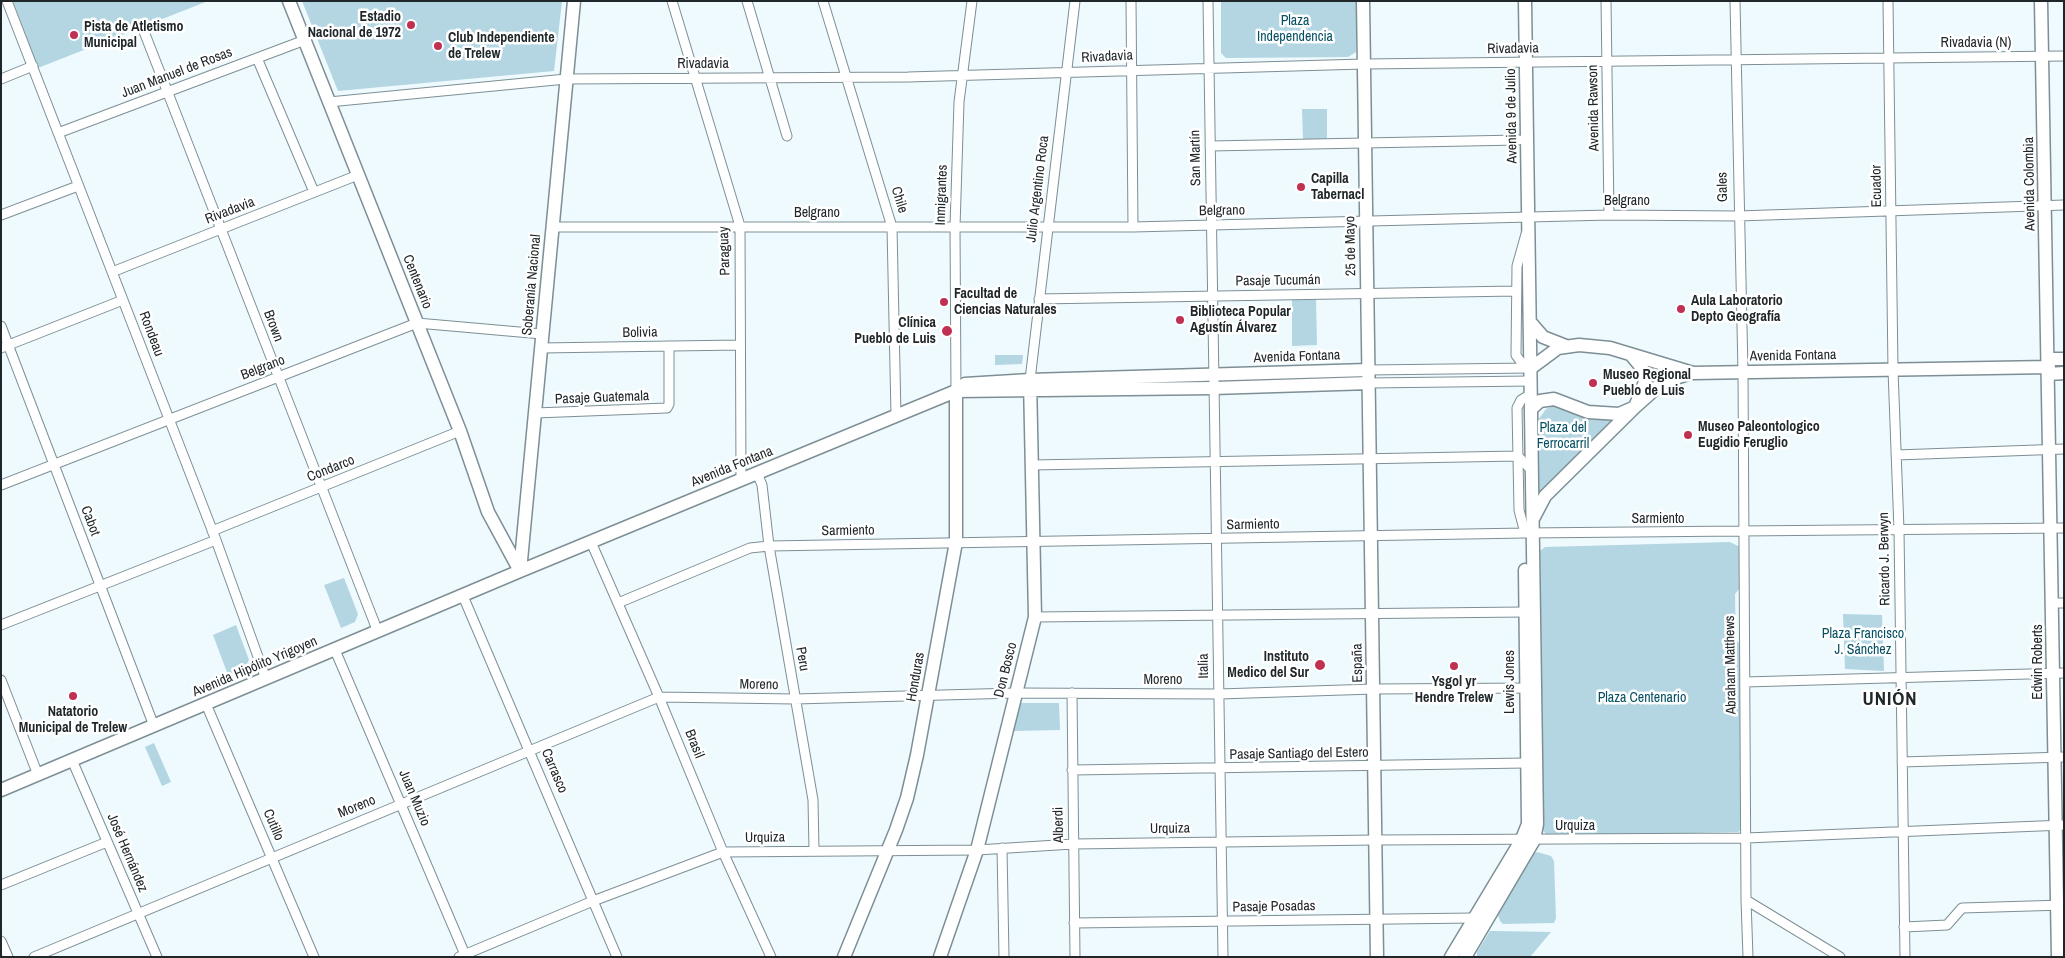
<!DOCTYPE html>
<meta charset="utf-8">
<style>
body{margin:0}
#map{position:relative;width:2065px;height:958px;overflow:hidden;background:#eefafe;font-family:"Archivo Narrow",sans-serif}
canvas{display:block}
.frame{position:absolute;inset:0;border:2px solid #20272a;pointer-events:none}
</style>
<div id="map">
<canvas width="2065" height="958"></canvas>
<div class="frame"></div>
</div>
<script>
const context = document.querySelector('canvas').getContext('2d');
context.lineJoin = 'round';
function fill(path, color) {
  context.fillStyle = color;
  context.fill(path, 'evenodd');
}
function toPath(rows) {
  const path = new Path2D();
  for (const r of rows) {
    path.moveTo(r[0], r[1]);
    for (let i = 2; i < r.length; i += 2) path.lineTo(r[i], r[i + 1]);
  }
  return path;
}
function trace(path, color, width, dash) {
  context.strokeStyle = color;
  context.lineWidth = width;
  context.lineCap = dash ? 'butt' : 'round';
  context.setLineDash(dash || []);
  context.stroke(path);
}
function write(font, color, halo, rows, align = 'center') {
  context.font = font + ' "Archivo Narrow",sans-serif';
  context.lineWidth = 5;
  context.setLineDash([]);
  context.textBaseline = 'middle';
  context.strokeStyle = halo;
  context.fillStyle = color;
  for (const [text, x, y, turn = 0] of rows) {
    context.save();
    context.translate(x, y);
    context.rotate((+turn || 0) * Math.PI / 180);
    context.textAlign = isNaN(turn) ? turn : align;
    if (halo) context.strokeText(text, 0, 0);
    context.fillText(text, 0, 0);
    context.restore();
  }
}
fill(toPath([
 [13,1,208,1,38,68],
 [302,1,562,1,554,71,338,91],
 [1221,1,1356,1,1356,52,1348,57,1226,58,1221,53],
 [1302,109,1327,109,1327,139,1303,139],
 [1316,299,1317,345,1292,346,1292,300],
 [995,355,1023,355,1022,364,995,365],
 [1555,405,1587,418,1615,419,1540,497,1537,495,1538,420,1546,409],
 [1730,542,1740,547,1742,586,1735,594,1736,640,1742,646,1741,830,1738,832,1547,836,1543,830,1540,551,1545,547],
 [344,578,358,614,355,622,341,628,324,585],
 [1843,614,1882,615,1884,671,1845,669],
 [236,625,249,660,245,668,228,675,213,635],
 [1017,703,1059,703,1060,730,1013,731],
 [154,743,171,782,162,786,145,747],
 [1537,852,1551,856,1554,861,1556,918,1554,923,1503,924,1500,921,1498,915,1532,854],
 [1490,931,1494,931,1551,932,1530,957,1477,957,1477,952]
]), '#b3d6e2');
const street = toPath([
 [7,1,216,540,266,679],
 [672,1,740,226,741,480],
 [747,1,787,136],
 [823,1,892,227,896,416],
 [1131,1,1133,227],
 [1208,1,1223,957],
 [1606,1,1609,215],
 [1735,1,1743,372,1746,900,1748,957],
 [1888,1,1893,370,1899,530,1905,957],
 [143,29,378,632],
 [257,58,314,192],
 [1,79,33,66],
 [329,102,566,79,908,77,1364,64,2064,56],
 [58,133,305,40],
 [1210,146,1519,140],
 [1,215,78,186],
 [552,227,1133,227,1609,215,1738,216,2064,205],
 [1526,234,1517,266,1516,355,1521,362,1531,368],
 [112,272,358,175],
 [1039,299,1516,291],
 [1,326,154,726],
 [1,348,123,300],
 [541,348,739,345],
 [1368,370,1531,368],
 [1030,380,1075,1],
 [1370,383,1531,381],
 [956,391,955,227,959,102,972,1],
 [535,413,667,408,669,404,669,346],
 [1896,455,2064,449],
 [1032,465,1518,456,1531,470],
 [757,473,762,485,769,546,813,800,814,850],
 [1,485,417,323,542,334],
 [212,531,460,431],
 [1525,533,1519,510,1517,408,1521,400,1531,394],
 [591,542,659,697,723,852,771,957],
 [463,596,617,957],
 [618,603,750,548,769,546,1525,533,2064,528],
 [2053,603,2064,603],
 [1035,617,1525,612],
 [1,625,216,540],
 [335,650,466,957],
 [1,680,38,775],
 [1745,682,2064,673],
 [1072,693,1075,957],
 [206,704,314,957],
 [72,760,157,957],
 [1902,762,2064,757],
 [1072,770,1526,763],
 [1002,848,1004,957],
 [1,885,107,842],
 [1746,900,1840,957],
 [1074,923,1474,918],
 [1904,927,1947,925,1962,908,2064,905],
 [1,941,8,957],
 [34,957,659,697,795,699,1016,693,1219,694,1374,689,1532,688],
 [459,957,593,901,723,852,977,850,1073,844,1375,840,1746,838,2064,825]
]);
const secondary = toPath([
 [289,1,460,431,488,512,520,571],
 [1363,1,1377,957],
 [2041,1,2058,957],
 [1530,322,1543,337,1566,346],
 [2048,359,2064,359],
 [1531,368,1558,348,1579,345,1610,348,1693,373,2049,367],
 [2049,374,2064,373],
 [956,391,1213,388,1370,383],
 [1531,409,1540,401,1554,399,1588,412,1619,414,1635,407,1663,382,1691,373],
 [1534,517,1545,496,1635,407,1645,382,1642,368,1632,356],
 [520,571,574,1],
 [1,790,520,571,956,391,965,384,1030,380,1368,370],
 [844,957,896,830,907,798,917,755,956,542,956,391],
 [940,957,977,850,1035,617,1030,380],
 [1451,957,1522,839,1528,824,1525,570],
 [1465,957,1534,840,1537,824,1525,1]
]);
trace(street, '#7d8f95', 11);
trace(secondary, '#7d8f95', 15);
trace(street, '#fff', 9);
trace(secondary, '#fff', 12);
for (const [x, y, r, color] of [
 [411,25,5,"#c03051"],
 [74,35,5,"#c03051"],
 [438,46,5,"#c03051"],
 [1301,187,5,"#c03051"],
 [944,302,5,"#c03051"],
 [1681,309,5,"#c03051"],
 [1180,320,5,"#c03051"],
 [947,331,6,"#c03051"],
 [1593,383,5,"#c03051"],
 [1688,435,5,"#c03051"],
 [1320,665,6,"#c03051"],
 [1454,666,5,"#c03051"],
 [73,696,5,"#c03051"]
]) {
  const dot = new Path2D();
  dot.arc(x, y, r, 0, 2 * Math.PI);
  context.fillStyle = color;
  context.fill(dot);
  trace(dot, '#fff', 2);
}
write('bold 14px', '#20272a', '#fff', [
 ["Estadio",401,17,"right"],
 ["Nacional de 1972",401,33,"right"],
 ["Pista de Atletismo",84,27],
 ["Municipal",84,43],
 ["Club Independiente",448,38],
 ["de Trelew",448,54],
 ["Capilla",1311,179],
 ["Tabernacl",1311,195],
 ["Facultad de",954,294],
 ["Ciencias Naturales",954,310],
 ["Aula Laboratorio",1691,301],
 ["Depto Geografía",1691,317],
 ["Biblioteca Popular",1190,312],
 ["Agustín Álvarez",1190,328],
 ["Clínica",936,323,"right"],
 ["Pueblo de Luis",936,339,"right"],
 ["Museo Regional",1603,375],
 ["Pueblo de Luis",1603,391],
 ["Museo Paleontologico",1698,427],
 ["Eugidio Feruglio",1698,443],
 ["Instituto",1309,657,"right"],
 ["Medico del Sur",1309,673,"right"],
 ["Ysgol yr",1454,682,"center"],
 ["Hendre Trelew",1454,698,"center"],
 ["Natatorio",73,712,"center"],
 ["Municipal de Trelew",73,728,"center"]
], 'left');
write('14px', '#044f62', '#fff', [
 ["Plaza",1295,21],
 ["Independencia",1295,37],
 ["Plaza del",1563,428],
 ["Ferrocarril",1563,444],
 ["Plaza Francisco",1863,634],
 ["J. Sánchez",1863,650],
 ["Plaza Centenario",1642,698]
]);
write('14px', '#20272a', '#fff', [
 ["Rivadavia (N)",1976,43],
 ["Rivadavia",1513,49,-1],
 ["Rivadavia",1107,57,-3],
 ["Rivadavia",703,64],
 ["Juan Manuel de Rosas",177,73,-21],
 ["Avenida Rawson",1594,108,-91],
 ["Avenida 9 de Julio",1512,116,-91],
 ["San Martín",1196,158,-91],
 ["Avenida Colombia",2030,184,-91],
 ["Ecuador",1877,186,-91],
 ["Gales",1723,187,-91],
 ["Julio Argentino Roca",1038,189,-83],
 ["Inmigrantes",942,195,-88],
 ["Chile",899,200,73],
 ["Belgrano",1627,201],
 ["Rivadavia",230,211,-21],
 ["Belgrano",1222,211,-1],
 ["Belgrano",817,213],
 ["25 de Mayo",1351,246,-91],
 ["Paraguay",725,251,-92],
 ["Pasaje Tucumán",1278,281,-1],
 ["Centenario",417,282,68],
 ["Soberanía Nacional",532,285,-85],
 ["Brown",273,326,69],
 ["Bolivia",640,333,-1],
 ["Rondeau",151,334,69],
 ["Avenida Fontana",1793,356,-1],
 ["Avenida Fontana",1297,357,-2],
 ["Belgrano",263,368,-21],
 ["Pasaje Guatemala",602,398,-2],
 ["Avenida Fontana",732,467,-22],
 ["Condarco",331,469,-22],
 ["Sarmiento",1658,519],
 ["Cabot",90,521,69],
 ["Sarmiento",1253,525,-1],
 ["Sarmiento",848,531,-1],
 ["Ricardo J. Berwyn",1885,559,-91],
 ["Peru",802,659,80],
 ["Edwin Roberts",2038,662,-90],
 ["España",1358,663,-91],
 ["Abraham Matthews",1731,665,-91],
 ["Italia",1204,666,-91],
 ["Avenida Hipólito Yrigoyen",255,667,-23],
 ["Don Bosco",1006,670,-76],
 ["Honduras",916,677,-80],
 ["Moreno",1163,680],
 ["Lewis Jones",1510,682,-90],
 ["Moreno",759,685,1],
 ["Brasil",694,744,68],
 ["Pasaje Santiago del Estero",1299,754,-1],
 ["Carrasco",554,771,67],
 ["Juan Muzio",414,798,67],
 ["Moreno",357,807,-22],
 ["Cutillo",273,825,67],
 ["Alberdi",1059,825,-91],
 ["Urquiza",1575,826],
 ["Urquiza",1170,829,-1],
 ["Urquiza",765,838,-1],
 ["José Hernández",127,853,67],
 ["Pasaje Posadas",1274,907,-1]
]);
context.letterSpacing = '1px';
write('bold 19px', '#20272a', '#fff', [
 ["UNIÓN",1890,700]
]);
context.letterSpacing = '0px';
</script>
